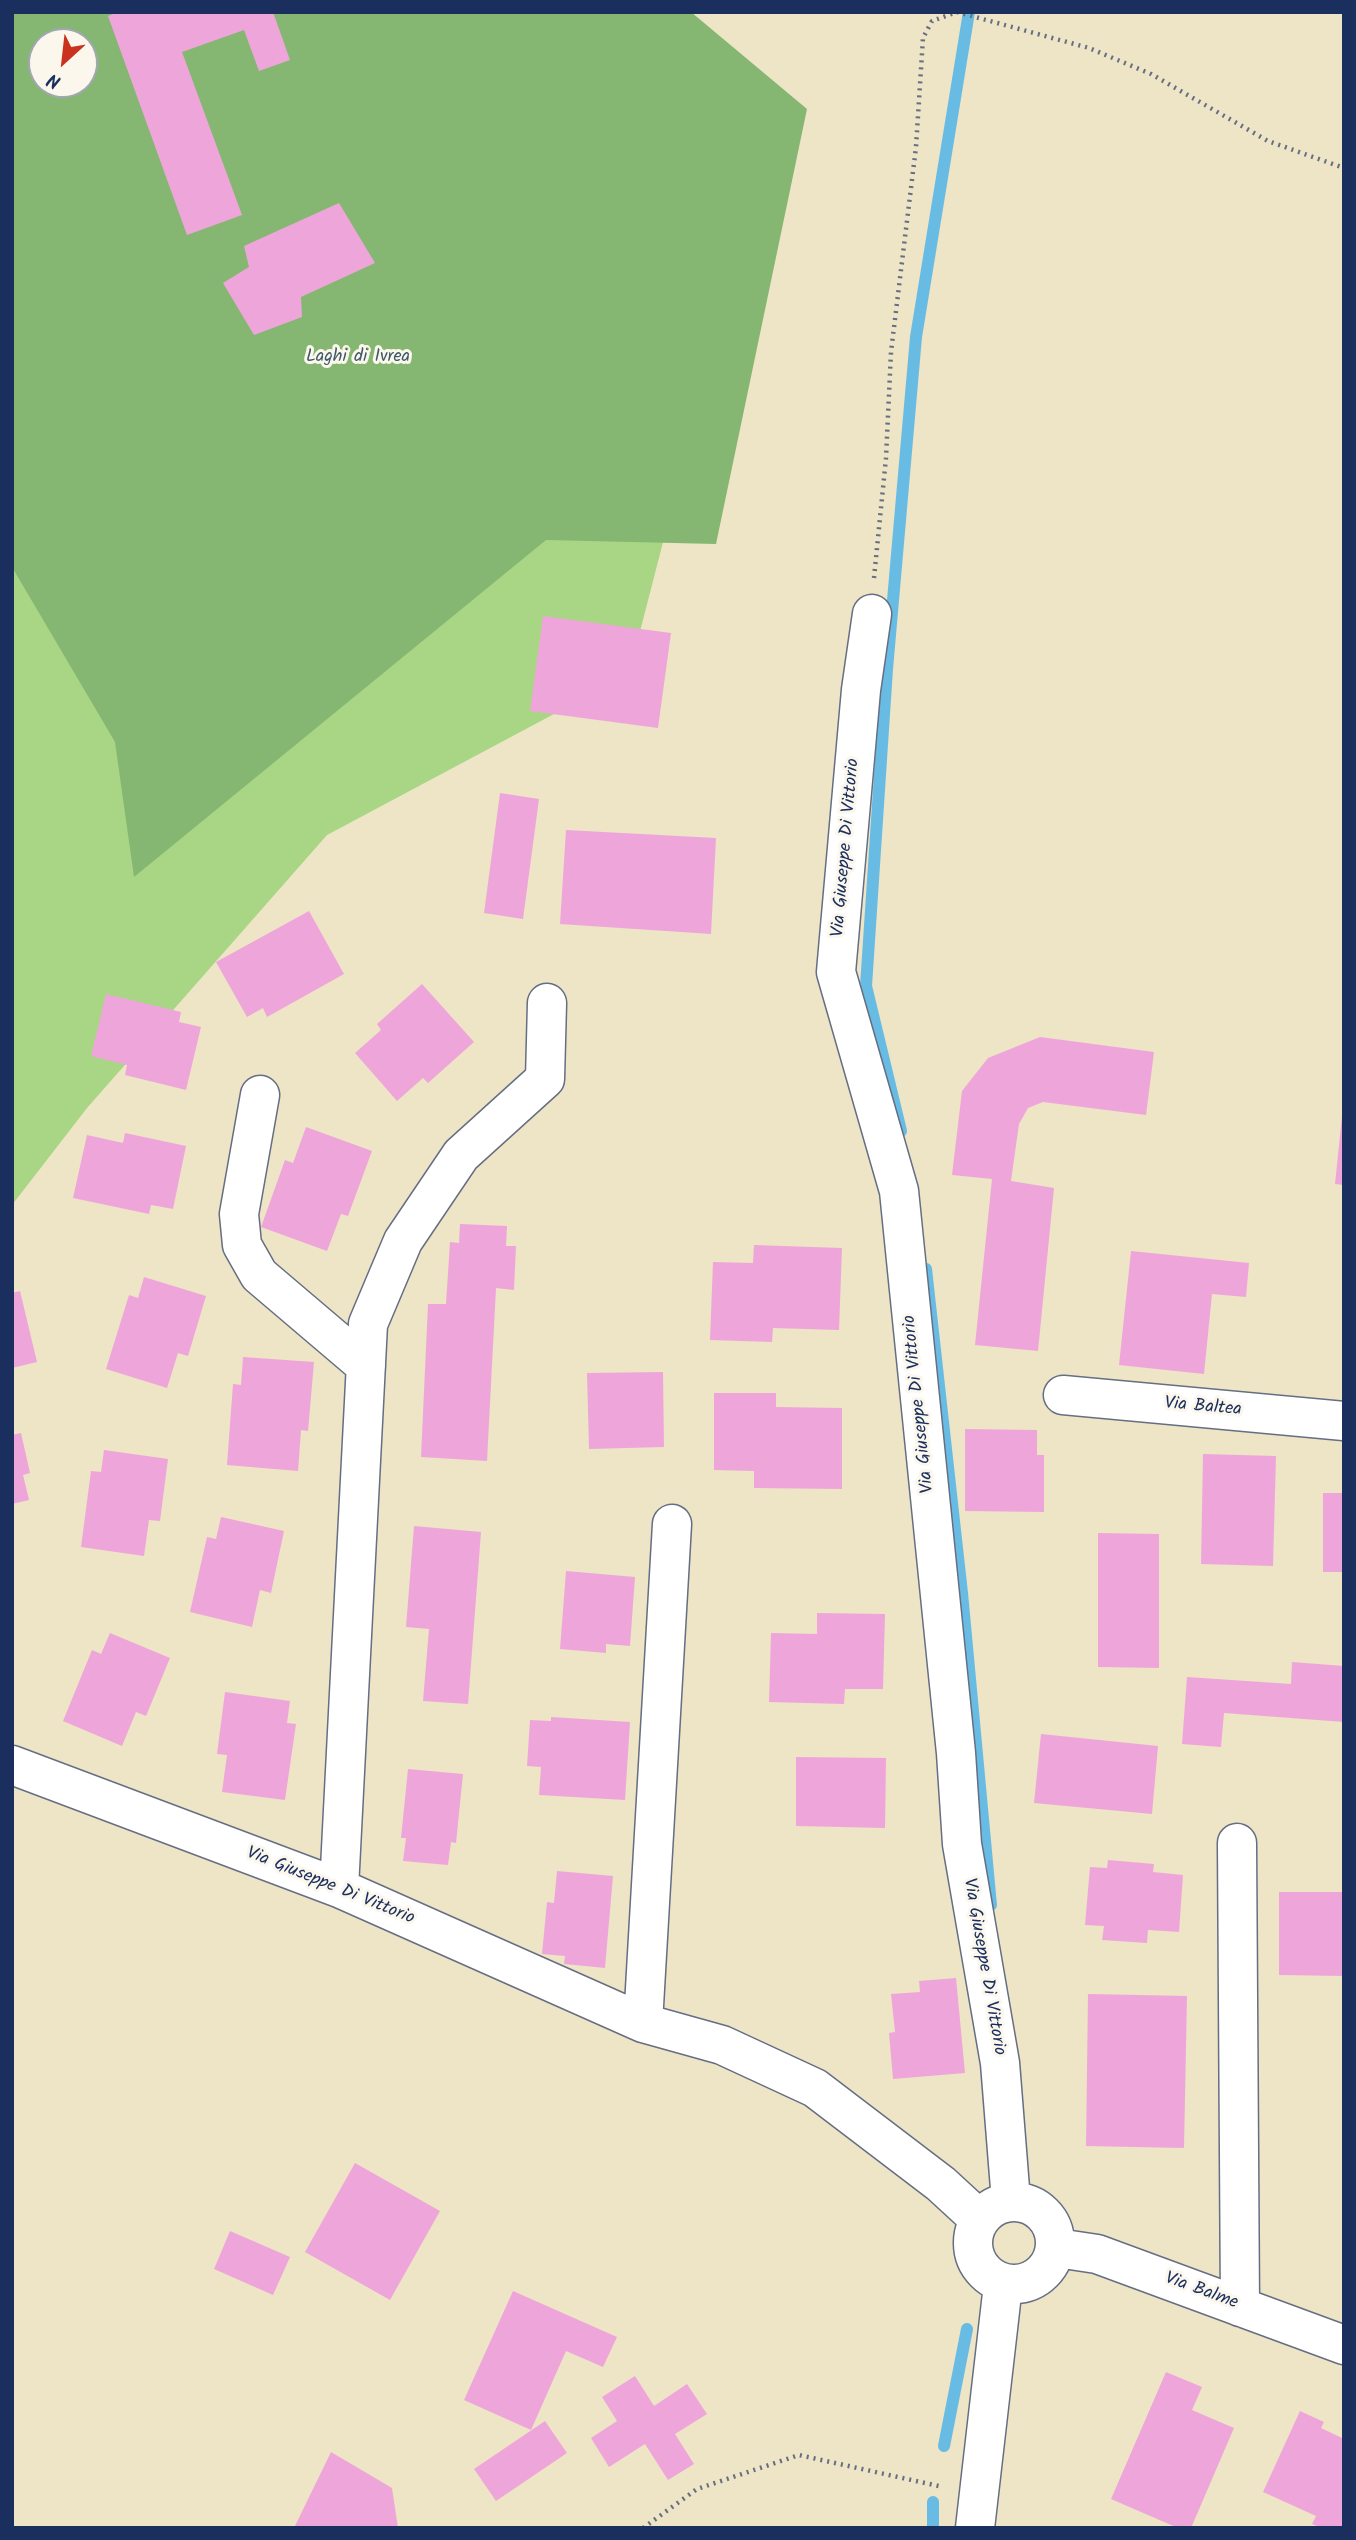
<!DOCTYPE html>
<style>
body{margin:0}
#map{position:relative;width:1356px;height:2540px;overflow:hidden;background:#eee4c6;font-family:Kalam,sans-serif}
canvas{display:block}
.frame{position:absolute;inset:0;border:14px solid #1b2f5e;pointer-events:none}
.north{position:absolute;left:28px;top:28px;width:70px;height:70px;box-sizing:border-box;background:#fbf7ec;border:2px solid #a1a7b3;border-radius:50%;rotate:207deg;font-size:19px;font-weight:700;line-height:28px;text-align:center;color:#1b2f5e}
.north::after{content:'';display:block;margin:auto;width:24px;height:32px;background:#c8321e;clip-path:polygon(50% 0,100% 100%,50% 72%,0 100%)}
</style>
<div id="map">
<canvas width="1356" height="2540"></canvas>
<div class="frame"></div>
<div class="north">N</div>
</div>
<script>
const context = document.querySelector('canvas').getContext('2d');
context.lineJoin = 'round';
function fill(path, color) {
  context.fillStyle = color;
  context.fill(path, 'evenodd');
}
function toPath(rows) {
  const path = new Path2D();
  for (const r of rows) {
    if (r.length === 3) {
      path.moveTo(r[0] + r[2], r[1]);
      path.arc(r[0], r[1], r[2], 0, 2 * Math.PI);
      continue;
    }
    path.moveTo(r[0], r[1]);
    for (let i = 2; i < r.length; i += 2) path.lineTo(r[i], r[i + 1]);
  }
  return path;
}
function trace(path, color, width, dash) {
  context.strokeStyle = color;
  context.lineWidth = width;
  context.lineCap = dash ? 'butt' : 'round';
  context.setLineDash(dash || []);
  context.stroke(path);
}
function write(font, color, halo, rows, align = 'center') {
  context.font = font + ' Kalam,sans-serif';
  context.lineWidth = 6;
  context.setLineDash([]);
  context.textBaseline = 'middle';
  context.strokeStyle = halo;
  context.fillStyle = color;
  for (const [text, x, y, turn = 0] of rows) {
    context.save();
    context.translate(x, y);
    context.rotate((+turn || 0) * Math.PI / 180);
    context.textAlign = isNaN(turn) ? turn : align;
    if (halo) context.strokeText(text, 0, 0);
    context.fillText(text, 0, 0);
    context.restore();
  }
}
fill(toPath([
 [12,12,559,12,677,488,629,674,327,835,87,1108,12,1205],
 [42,42,84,42,84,84,42,84]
]), '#a8d684');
fill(toPath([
 [12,12,691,12,807,109,716,544,546,540,134,877,115,742,12,567],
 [42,42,84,42,84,84,42,84]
]), '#86b772');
trace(toPath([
 [901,1131,866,986,887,669,916,337,969,12],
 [926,1269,962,1593,991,1905],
 [944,2446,967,2329],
 [933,2528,933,2502]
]), '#68bce4', 12);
fill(toPath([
 [118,12,273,12,290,60,259,71,244,30,182,52,242,215,187,235,108,16],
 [339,203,375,263,301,297,302,317,254,335,223,283,249,267,244,246],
 [543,616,671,633,658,728,530,711],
 [500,793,539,799,523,919,484,913],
 [566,830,716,838,711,934,560,924],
 [309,911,344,974,267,1017,263,1008,247,1017,216,962],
 [422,984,474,1042,428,1083,423,1078,397,1101,355,1053,381,1030,377,1024],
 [106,994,181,1012,179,1022,201,1027,186,1090,125,1075,127,1065,91,1056],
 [1040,1037,1154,1052,1146,1115,1043,1102,1028,1108,1019,1124,1011,1181,1054,1188,1038,1351,975,1345,992,1179,952,1175,962,1091,988,1058],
 [1342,1116,1344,1116,1344,1185,1335,1184],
 [306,1127,372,1151,348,1216,341,1214,327,1251,261,1227,285,1160,293,1163],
 [125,1133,186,1146,173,1209,151,1205,149,1214,73,1198,87,1135,123,1143],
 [460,1224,507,1226,506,1246,516,1246,514,1290,496,1288,487,1461,421,1457,428,1304,446,1304,450,1242,459,1243],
 [754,1245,842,1248,839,1330,773,1328,772,1342,710,1340,713,1262,753,1263],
 [1131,1251,1249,1263,1246,1297,1212,1294,1204,1374,1119,1365],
 [144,1277,206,1296,188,1356,178,1353,167,1388,106,1369,129,1295,138,1298],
 [20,1291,37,1362,12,1368,12,1293],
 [243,1357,314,1362,308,1431,301,1430,298,1471,227,1465,233,1384,241,1385],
 [663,1372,664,1447,589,1449,587,1373],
 [714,1393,776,1393,776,1407,842,1408,842,1489,754,1488,754,1471,714,1470],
 [965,1429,1037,1430,1037,1455,1044,1455,1044,1512,965,1511],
 [21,1433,30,1473,23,1475,29,1500,12,1504,12,1435],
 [104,1450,168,1459,160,1521,149,1520,144,1556,81,1547,91,1471,101,1472],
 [1203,1454,1276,1456,1273,1566,1201,1564],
 [1323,1493,1344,1493,1344,1572,1323,1572],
 [221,1517,284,1531,271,1593,260,1590,252,1627,190,1612,207,1537,216,1539],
 [414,1526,481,1532,468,1704,423,1701,429,1629,406,1627],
 [1098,1533,1159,1534,1159,1668,1098,1667],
 [566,1571,635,1577,630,1646,606,1644,606,1653,560,1649],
 [817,1613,885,1614,883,1689,845,1689,844,1704,769,1702,771,1633,817,1634],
 [110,1633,170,1658,146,1716,136,1712,122,1746,63,1721,92,1650,101,1654],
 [1292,1662,1344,1666,1344,1722,1224,1713,1221,1747,1182,1744,1187,1677,1291,1684],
 [225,1692,290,1701,287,1723,296,1724,285,1800,222,1792,227,1755,217,1754],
 [551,1717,630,1722,625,1800,539,1795,541,1767,527,1766,530,1720,551,1721],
 [1041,1734,1158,1746,1152,1814,1034,1803],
 [796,1757,886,1758,885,1828,796,1826],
 [408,1769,463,1774,456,1843,451,1842,448,1865,403,1861,406,1838,401,1838],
 [1108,1860,1154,1864,1153,1872,1183,1875,1179,1932,1148,1930,1147,1943,1102,1940,1104,1926,1085,1925,1090,1867,1107,1868],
 [557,1871,613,1876,605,1968,564,1964,565,1956,542,1954,547,1902,554,1903],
 [1279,1892,1344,1892,1344,1976,1279,1975],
 [956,1978,965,2073,893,2079,889,2033,895,2032,891,1994,920,1992,919,1981],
 [1088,1994,1187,1996,1184,2148,1086,2146],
 [355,2163,440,2211,390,2300,305,2252],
 [230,2231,290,2257,273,2295,214,2269],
 [513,2291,617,2337,603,2367,566,2351,531,2430,464,2400],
 [1166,2372,1202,2387,1192,2410,1234,2428,1191,2528,1178,2528,1111,2499],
 [635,2376,654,2406,687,2384,707,2414,675,2434,694,2464,668,2480,645,2444,609,2467,591,2438,617,2421,602,2397],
 [1300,2411,1324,2422,1321,2428,1344,2439,1342,2445,1344,2446,1344,2528,1322,2528,1312,2524,1316,2516,1263,2492],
 [545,2421,567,2453,496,2501,474,2469],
 [331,2452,392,2488,398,2528,294,2528]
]), '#eea6da');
const minor = toPath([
 [872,614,861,690,836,972,899,1191,956,1753,962,1844,1000,2063,1011,2201],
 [260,1095,239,1214,242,1245,259,1275,366,1366],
 [1063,1395,1344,1421],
 [12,1765,339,1888,643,2023,722,2045,815,2088,941,2184,979,2219],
 [1237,1843,1240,2307],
 [339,1888,368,1324,403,1241,461,1155,545,1079,547,1003],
 [643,2023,672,1524],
 [1014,2243,41],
 [1057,2248,1097,2254,1344,2345],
 [975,2528,1003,2285]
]);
trace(minor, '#656e82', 41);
trace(toPath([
 [874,578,886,458,891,352,916,147,923,38,932,21,957,12,1089,48,1151,74,1268,141,1344,168],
 [643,2528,697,2489,799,2455,943,2487]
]), '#656e82', 4.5, [2, 5]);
trace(minor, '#fff', 38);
write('18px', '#3e5968', '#fbf7ec', [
 ["Laghi di Ivrea",358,358]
]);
write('18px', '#1b2f5e', '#fbf7ec', [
 ["Via Giuseppe Di Vittorio",847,848,-85],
 ["Via Giuseppe Di Vittorio",920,1404,-96],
 ["Via Baltea",1203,1408,5],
 ["Via Giuseppe Di Vittorio",330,1887,22],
 ["Via Giuseppe Di Vittorio",983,1967,80],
 ["Via Balme",1201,2292,20]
]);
</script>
